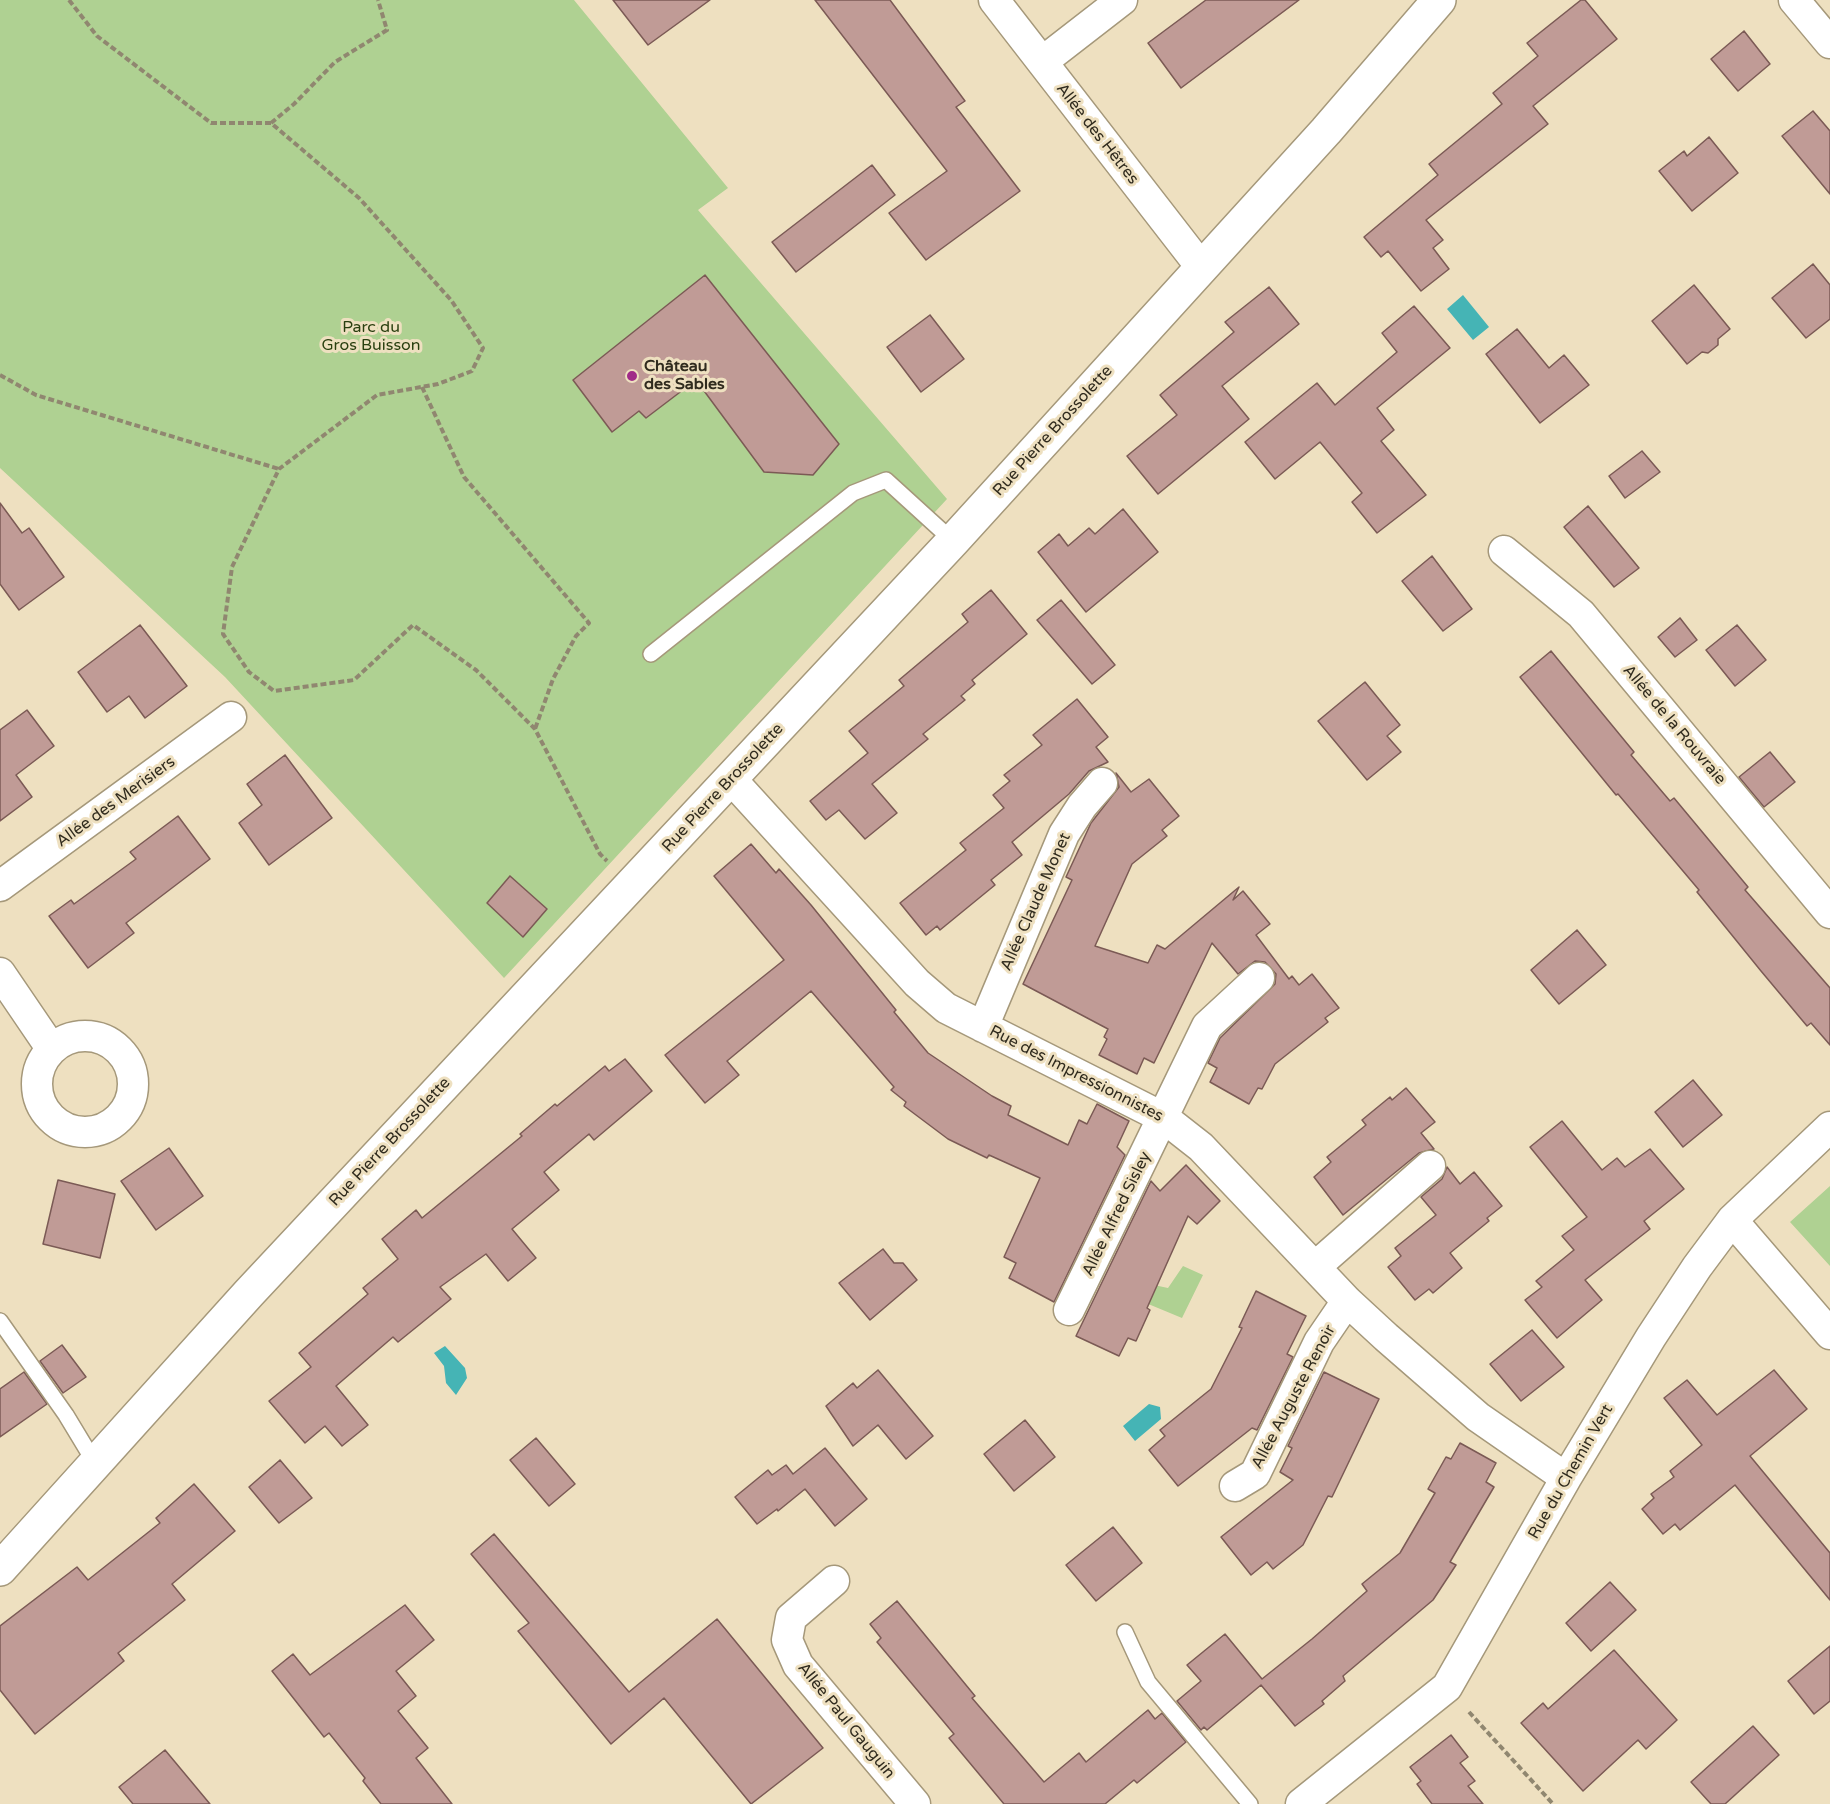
<!DOCTYPE html>
<meta charset="utf-8">
<style>
body{margin:0}
canvas{display:block;background:#eee0c0}
</style>
<canvas width="1830" height="1804"></canvas>
<script>
const context = document.querySelector('canvas').getContext('2d');
context.lineJoin = 'round';
function fill(path, color) {
  context.fillStyle = color;
  context.fill(path, 'evenodd');
}
function toPath(rows) {
  const path = new Path2D();
  for (const r of rows) {
    if (r.length === 3) {
      path.moveTo(r[0] + r[2], r[1]);
      path.arc(r[0], r[1], r[2], 0, 2 * Math.PI);
      continue;
    }
    path.moveTo(r[0], r[1]);
    for (let i = 2; i < r.length; i += 2) path.lineTo(r[i], r[i + 1]);
  }
  return path;
}
function trace(path, color, width, dash) {
  context.strokeStyle = color;
  context.lineWidth = width;
  context.lineCap = dash ? 'butt' : 'round';
  context.setLineDash(dash || []);
  context.stroke(path);
}
function write(font, color, halo, rows, align = 'center') {
  context.font = font + ' "Varela Round",sans-serif';
  context.lineWidth = 6;
  context.setLineDash([]);
  context.textBaseline = 'middle';
  context.strokeStyle = halo;
  context.fillStyle = color;
  for (const [text, x, y, turn = 0] of rows) {
    context.save();
    context.translate(x, y);
    context.rotate((+turn || 0) * Math.PI / 180);
    context.textAlign = isNaN(turn) ? turn : align;
    if (halo) context.strokeText(text, 0, 0);
    context.fillText(text, 0, 0);
    context.restore();
  }
}
fill(toPath([
 [0,0,574,0,728,188,698,210,947,499,504,978,225,677,0,468],
 [1830,1186,1830,1266,1790,1222],
 [1183,1266,1203,1275,1182,1318,1129,1296,1149,1284,1168,1288]
]), '#afd192');
fill(toPath([
 [1463,295,1489,327,1473,340,1447,309],
 [445,1346,465,1368,467,1378,456,1395,446,1383,444,1366,434,1353],
 [1149,1404,1160,1407,1161,1419,1135,1441,1123,1426]
]), '#45b4b5');
const building = toPath([
 [613,0,710,0,648,45,613,0],
 [815,0,890,0,965,101,956,107,1020,191,926,260,889,213,947,171,815,0],
 [1206,0,1299,0,1181,88,1148,43,1206,0],
 [1581,0,1585,0,1617,39,1533,106,1548,124,1426,220,1443,240,1433,248,1449,269,1421,291,1388,251,1381,257,1364,237,1438,175,1429,164,1502,104,1493,93,1538,56,1527,43,1581,0],
 [1744,31,1770,64,1738,91,1711,59,1744,31],
 [1813,111,1830,131,1830,194,1782,136,1813,111],
 [1709,137,1738,173,1692,211,1659,171,1684,151,1687,156,1709,137],
 [872,165,895,195,796,272,772,242,872,165],
 [1813,264,1830,285,1830,319,1806,338,1772,298,1813,264],
 [705,275,839,444,813,475,764,472,696,380,646,418,639,411,612,432,573,380,705,275],
 [1694,285,1730,329,1718,339,1718,345,1708,353,1702,352,1687,364,1652,321,1694,285],
 [1269,287,1299,324,1222,386,1249,419,1158,494,1127,456,1177,415,1160,395,1234,332,1225,322,1269,287],
 [1414,306,1450,348,1377,408,1394,430,1381,441,1426,495,1377,533,1352,502,1362,493,1320,442,1275,479,1245,442,1317,383,1335,405,1397,352,1382,333,1414,306],
 [930,315,964,359,921,392,887,347,930,315],
 [1517,329,1549,368,1564,355,1589,385,1540,423,1486,354,1517,329],
 [1642,451,1660,472,1625,498,1609,476,1642,451],
 [0,503,22,533,29,528,64,577,19,610,0,584,0,503],
 [1588,506,1639,568,1614,587,1564,527,1588,506],
 [1123,509,1158,552,1086,612,1038,552,1059,534,1068,546,1089,528,1095,534,1123,509],
 [1432,556,1472,609,1443,631,1402,581,1432,556],
 [991,590,1027,634,972,680,975,684,961,696,965,700,923,734,928,739,872,784,897,813,865,839,839,810,826,820,810,801,868,753,849,731,904,686,899,680,968,622,962,614,991,590],
 [1061,600,1115,665,1092,684,1037,620,1061,600],
 [1680,618,1697,640,1675,657,1658,637,1680,618],
 [140,625,187,686,145,718,129,696,107,712,78,672,140,625],
 [1737,625,1766,660,1735,686,1706,650,1737,625],
 [1551,651,1634,752,1631,755,1670,801,1674,798,1748,887,1745,890,1830,988,1830,1045,1811,1023,1807,1026,1761,971,1697,892,1699,890,1618,794,1616,795,1520,677,1551,651],
 [1365,682,1400,725,1387,736,1401,752,1367,780,1318,721,1365,682],
 [1077,699,1108,737,1096,747,1108,762,1089,771,1069,794,1012,842,1022,855,991,880,995,885,940,930,937,926,926,935,900,903,966,850,960,843,1004,808,993,795,1010,781,1004,775,1042,745,1033,735,1077,699],
 [27,710,54,746,16,775,32,797,0,821,0,730,27,710],
 [1770,752,1795,782,1764,807,1739,777,1770,752],
 [285,755,332,818,269,865,239,823,262,805,247,784,285,755],
 [1116,773,1131,792,1149,779,1179,816,1162,830,1167,836,1132,864,1095,946,1148,963,1157,945,1165,949,1239,887,1233,900,1243,891,1270,924,1256,935,1289,979,1292,976,1299,985,1312,974,1339,1008,1325,1018,1328,1022,1275,1064,1262,1089,1258,1088,1249,1104,1210,1082,1217,1068,1208,1063,1220,1038,1275,984,1276,974,1265,962,1255,961,1238,974,1212,943,1154,1063,1144,1058,1137,1074,1099,1055,1107,1039,1104,1037,1108,1029,1023,984,1072,880,1066,877,1091,823,1119,787,1116,773],
 [178,816,210,859,126,923,134,933,88,968,49,916,71,900,74,904,136,859,130,852,178,816],
 [751,844,776,873,779,869,811,905,896,1010,894,1012,928,1053,992,1096,1011,1106,1008,1115,1068,1145,1079,1120,1087,1124,1097,1104,1129,1121,1117,1147,1125,1155,1054,1302,1009,1278,1016,1263,1004,1257,1040,1178,989,1155,987,1158,948,1139,904,1106,906,1102,891,1090,894,1087,811,991,727,1061,739,1075,705,1103,665,1055,784,960,714,876,751,844],
 [510,876,547,909,523,937,487,903,510,876],
 [1577,930,1606,965,1559,1004,1531,970,1577,930],
 [625,1059,652,1091,594,1140,589,1134,544,1172,559,1190,512,1229,536,1258,508,1281,486,1254,440,1287,451,1299,398,1342,393,1337,336,1386,368,1425,342,1446,325,1426,305,1443,269,1401,311,1367,299,1353,368,1294,363,1288,398,1259,382,1239,416,1210,422,1218,522,1136,520,1134,555,1104,557,1106,605,1066,609,1071,625,1059],
 [1693,1080,1722,1115,1683,1147,1655,1112,1693,1080],
 [1406,1088,1435,1122,1421,1133,1434,1149,1419,1153,1343,1215,1314,1177,1331,1162,1327,1157,1366,1125,1362,1120,1390,1097,1392,1100,1406,1088],
 [1562,1121,1602,1170,1617,1158,1625,1167,1650,1149,1684,1189,1644,1221,1650,1229,1585,1280,1602,1300,1557,1338,1525,1300,1542,1287,1536,1281,1574,1250,1562,1236,1587,1217,1530,1147,1562,1121],
 [169,1148,203,1196,156,1230,121,1181,169,1148],
 [1186,1165,1220,1201,1197,1224,1188,1216,1147,1308,1150,1310,1136,1341,1128,1338,1119,1356,1076,1336,1151,1181,1160,1191,1186,1165],
 [1447,1167,1460,1184,1474,1172,1502,1206,1487,1218,1489,1221,1450,1253,1462,1268,1433,1293,1429,1289,1415,1300,1388,1267,1401,1256,1395,1248,1436,1215,1421,1197,1442,1179,1447,1167],
 [58,1180,115,1194,100,1258,43,1244,58,1180],
 [883,1249,894,1263,903,1263,917,1280,870,1320,839,1283,883,1249],
 [1256,1291,1306,1316,1287,1354,1293,1357,1257,1430,1252,1428,1178,1486,1149,1450,1165,1436,1160,1430,1211,1389,1242,1328,1239,1327,1256,1291],
 [1532,1330,1564,1367,1521,1401,1490,1364,1532,1330],
 [62,1345,86,1377,63,1393,40,1361,62,1345],
 [878,1370,933,1436,906,1459,878,1425,853,1446,826,1406,853,1383,857,1388,878,1370],
 [1774,1370,1807,1409,1750,1456,1830,1553,1830,1600,1735,1485,1680,1530,1675,1524,1663,1534,1642,1509,1654,1498,1651,1494,1674,1477,1670,1471,1702,1445,1664,1398,1687,1380,1717,1415,1774,1370],
 [24,1372,47,1404,0,1437,0,1389,24,1372],
 [1324,1372,1379,1399,1332,1497,1328,1496,1303,1545,1273,1569,1267,1562,1251,1575,1221,1537,1293,1480,1280,1472,1292,1448,1288,1446,1324,1372],
 [1025,1420,1055,1457,1014,1491,984,1454,1025,1420],
 [536,1438,575,1484,549,1506,510,1460,536,1438],
 [1460,1443,1496,1463,1486,1482,1494,1487,1450,1562,1456,1565,1433,1600,1343,1676,1345,1681,1322,1701,1324,1704,1295,1726,1261,1685,1207,1730,1204,1727,1201,1730,1177,1701,1201,1681,1187,1665,1225,1634,1262,1679,1312,1639,1367,1591,1362,1584,1400,1553,1435,1493,1428,1489,1446,1457,1451,1459,1460,1443],
 [825,1448,867,1499,835,1526,805,1489,778,1511,777,1509,757,1524,735,1497,768,1470,772,1475,786,1465,793,1474,825,1448],
 [280,1460,312,1498,279,1523,249,1487,280,1460],
 [194,1484,235,1531,172,1584,185,1600,118,1653,124,1661,35,1734,0,1690,0,1626,77,1567,88,1580,160,1523,156,1518,194,1484],
 [1113,1527,1142,1563,1096,1601,1066,1565,1113,1527],
 [494,1534,629,1692,717,1619,823,1748,751,1804,664,1698,611,1744,518,1631,529,1623,471,1554,494,1534],
 [1610,1582,1636,1610,1591,1651,1566,1623,1610,1582],
 [897,1601,975,1696,972,1698,1044,1782,1079,1753,1086,1762,1148,1710,1155,1719,1162,1713,1186,1742,1137,1783,1134,1780,1105,1804,1004,1804,949,1738,954,1734,877,1642,881,1638,870,1624,897,1601],
 [405,1605,434,1640,396,1671,416,1696,398,1711,428,1748,416,1758,452,1804,381,1804,363,1781,365,1778,329,1733,324,1737,272,1671,293,1654,310,1675,405,1605],
 [1830,1646,1830,1701,1814,1714,1788,1681,1830,1646],
 [1614,1650,1677,1720,1646,1749,1638,1740,1583,1791,1521,1723,1543,1703,1548,1709,1614,1650],
 [1753,1726,1779,1755,1725,1804,1711,1804,1691,1782,1753,1726],
 [1451,1735,1468,1757,1460,1763,1475,1781,1468,1786,1483,1804,1432,1804,1417,1784,1421,1781,1410,1767,1451,1735],
 [165,1750,210,1804,133,1804,119,1787,165,1750]
]);
fill(building, '#c09b96');
trace(building, '#7b5a55', 1.5);
const service = toPath([
 [651,654,853,493,886,480,953,541],
 [0,1321,66,1415,95,1463],
 [1125,1632,1148,1682,1250,1804]
]);
const minor = toPath([
 [994,0,1201,267],
 [1794,0,1830,43],
 [1042,62,1122,0],
 [1504,551,1581,614,1830,913],
 [731,779,917,983,946,1008,1164,1118,1201,1147,1347,1301,1386,1337,1478,1417,1566,1478],
 [0,886,231,717],
 [0,973,51,1048],
 [983,1027,1064,834,1082,806,1102,783],
 [85,1084,48],
 [1732,1220,1830,1334],
 [1315,1267,1430,1166],
 [1069,1310,1207,1026,1259,978],
 [1235,1486,1255,1474,1319,1342,1347,1301],
 [834,1581,791,1618,787,1640,798,1665,915,1804],
 [1301,1804,1447,1687,1566,1478,1651,1337,1697,1267,1732,1220,1830,1127]
]);
const tertiary = toPath([
 [0,1569,249,1293,953,541,1326,131,1439,0]
]);
trace(service, '#a5987a', 18);
trace(minor, '#a5987a', 33);
trace(tertiary, '#a5987a', 36);
trace(toPath([
 [69,0,97,36,211,123,271,123,359,198,451,300,483,348,472,371,438,384,377,395,279,469,232,567,223,634,249,672,274,691,354,680,413,625,476,670,535,729,600,854,607,861],
 [271,123,294,104,335,62,387,30,378,0],
 [0,375,36,395,279,469],
 [422,387,464,477,589,623,576,636,553,679,535,729],
 [1469,1712,1553,1804]
]), '#908770', 4, [6, 3]);
trace(service, '#fff', 15);
trace(minor, '#fff', 30);
trace(tertiary, '#fff', 33);
for (const [x, y, r, color] of [
 [632,376,6,"#a02c88"]
]) {
  const dot = new Path2D();
  dot.arc(x, y, r, 0, 2 * Math.PI);
  context.fillStyle = color;
  context.fill(dot);
  trace(dot, '#eee0c0', 2);
}
write('16px', '#302b1e', '#eee0c0', [
 ["Allée des Hêtres",1097,134,52],
 ["Rue Pierre Brossolette",1053,431,-48],
 ["Allée de la Rouvraie",1674,725,50],
 ["Rue Pierre Brossolette",723,788,-47],
 ["Allée des Merisiers",116,802,-36],
 ["Allée Claude Monet",1036,902,-66],
 ["Rue des Impressionnistes",1076,1074,27],
 ["Rue Pierre Brossolette",390,1142,-47],
 ["Allée Alfred Sisley",1117,1214,-64],
 ["Allée Auguste Renoir",1294,1397,-62],
 ["Rue du Chemin Vert",1571,1472,-60],
 ["Allée Paul Gauguin",846,1721,51]
]);
write('16px', '#293f0f', '#eee0c0', [
 ["Parc du",371,328],
 ["Gros Buisson",371,346]
]);
write('bold 16px', '#302b1e', '#eee0c0', [
 ["Château",644,367],
 ["des Sables",644,385]
], 'left');
</script>
